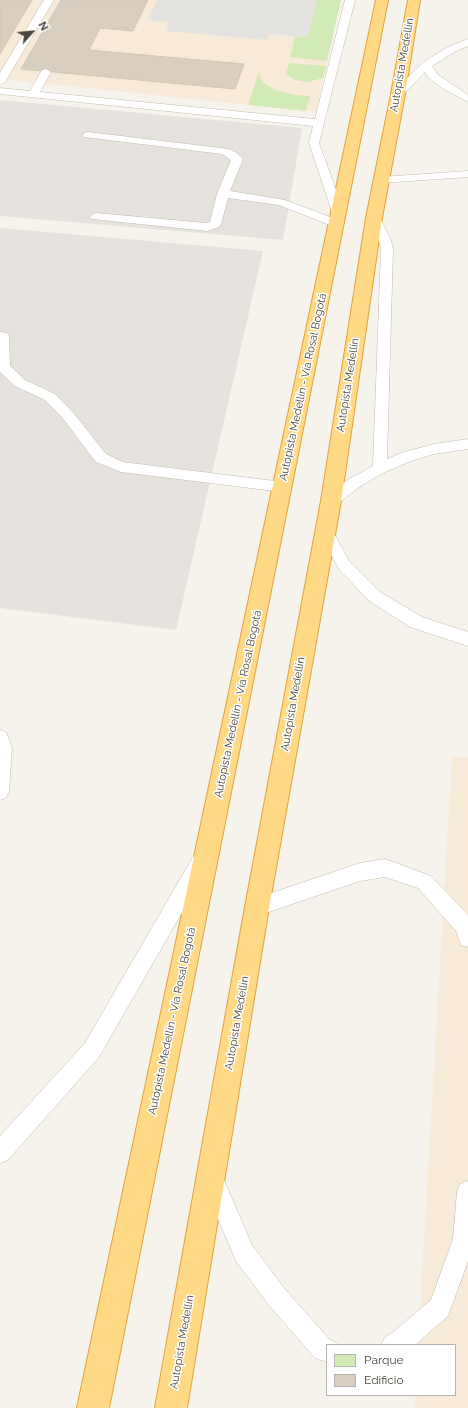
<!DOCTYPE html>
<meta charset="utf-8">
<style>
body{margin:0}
#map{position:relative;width:468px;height:1408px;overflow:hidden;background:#f6f3ec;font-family:Raleway,sans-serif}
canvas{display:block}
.legend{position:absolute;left:326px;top:1344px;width:130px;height:52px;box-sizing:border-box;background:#fff;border:1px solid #b7b4b0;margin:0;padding:5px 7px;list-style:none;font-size:12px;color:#4b4439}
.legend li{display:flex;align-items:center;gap:8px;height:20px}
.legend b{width:20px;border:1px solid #b7b4b0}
.north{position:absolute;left:12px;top:12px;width:40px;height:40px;-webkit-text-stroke:3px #fff;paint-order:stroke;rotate:63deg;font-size:11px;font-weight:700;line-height:16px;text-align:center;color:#4b4439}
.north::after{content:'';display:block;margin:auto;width:14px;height:18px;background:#4b4439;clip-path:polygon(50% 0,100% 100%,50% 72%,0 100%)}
</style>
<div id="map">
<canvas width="468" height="1408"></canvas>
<ul class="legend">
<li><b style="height:11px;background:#d2eab5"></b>Parque</li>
<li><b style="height:11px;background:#d8cfc1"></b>Edificio</li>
</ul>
<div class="north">N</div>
</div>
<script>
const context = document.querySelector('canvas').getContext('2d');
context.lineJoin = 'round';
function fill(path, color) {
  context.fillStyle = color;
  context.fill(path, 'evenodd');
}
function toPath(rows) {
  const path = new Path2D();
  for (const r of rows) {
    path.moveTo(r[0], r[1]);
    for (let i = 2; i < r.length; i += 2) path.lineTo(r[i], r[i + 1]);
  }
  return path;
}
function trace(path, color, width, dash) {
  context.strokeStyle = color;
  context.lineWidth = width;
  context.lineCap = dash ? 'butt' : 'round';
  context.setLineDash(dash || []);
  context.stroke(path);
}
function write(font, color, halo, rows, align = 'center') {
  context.font = font + ' Raleway,sans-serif';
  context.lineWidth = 3;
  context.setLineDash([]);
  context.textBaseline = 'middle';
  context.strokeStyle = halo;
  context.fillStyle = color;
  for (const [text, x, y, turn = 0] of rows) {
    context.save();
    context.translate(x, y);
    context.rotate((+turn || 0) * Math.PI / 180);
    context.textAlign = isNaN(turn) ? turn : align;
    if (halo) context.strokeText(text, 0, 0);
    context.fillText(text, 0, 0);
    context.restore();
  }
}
fill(toPath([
 [0,0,341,0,316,112,0,79],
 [452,757,468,758,468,1408,415,1408,416,1395,455,1395,455,1345,418,1345]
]), '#f7ead8');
fill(toPath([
 [0,100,302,128,283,240,0,216],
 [0,228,263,251,176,630,0,608]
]), '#e6e2dd');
fill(toPath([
 [317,0,341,0,327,61,290,57,295,36,307,37],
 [289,63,326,66,323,78,308,82,295,80,286,74],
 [259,72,260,78,264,83,275,90,294,95,310,96,306,111,248,105]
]), '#d2eab5');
fill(toPath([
 [157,0,317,0,307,37,269,34,267,40,166,31,170,22,148,20]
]), '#e5e3e0');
const building = toPath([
 [0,0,32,0,0,54,0,0],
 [61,0,148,0,133,31,100,28,89,50,244,64,235,89,21,69,61,0]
]);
fill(building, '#d8cfc1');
trace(building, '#d3c7b4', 1);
const service = toPath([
 [44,0,54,0,5,82,0,85,0,73,44,0],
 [345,0,355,0,319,143,344,212,342,214,338,216,334,214,332,212,309,143,313,126,0,94,0,88,30,91,42,70,46,69,51,72,40,92,315,119,345,0],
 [468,39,468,46,456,51,432,66,437,74,468,95,468,102,442,88,429,78,425,72,402,96,394,96,393,94,394,92,422,63,448,47,468,39],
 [88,132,229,149,237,153,243,159,230,191,285,200,341,221,343,224,341,227,337,228,279,205,228,198,221,224,219,227,207,231,92,219,90,217,92,215,96,213,206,223,210,222,217,194,231,160,222,154,84,137,83,135,84,133,88,132],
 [468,171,468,177,381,183,377,182,375,180,377,178,381,177,468,171],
 [374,214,378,215,380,218,391,240,393,249,387,459,401,453,434,444,468,439,468,449,434,454,411,461,385,472,359,487,336,505,331,506,326,505,324,501,326,497,349,479,373,466,381,249,379,240,368,218,370,215,374,214],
 [0,332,7,333,9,336,10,366,25,380,55,394,71,410,106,454,123,462,283,482,288,483,290,487,288,491,283,492,121,472,96,462,61,416,45,400,15,386,0,372,0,332],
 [325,524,330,526,349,561,380,592,422,617,468,632,468,646,410,627,368,600,339,569,317,530,320,526,325,524],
 [0,730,6,732,12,748,9,792,6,798,0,800,0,730],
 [200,854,207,857,209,863,207,869,99,1057,8,1160,0,1163,0,1136,85,1043,193,857,200,854],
 [385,859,431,876,468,915,468,947,461,945,456,931,418,888,385,877,360,881,257,916,250,913,247,907,250,901,257,898,360,863,385,859],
 [212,1168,220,1171,252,1245,284,1288,329,1339,335,1342,337,1345,327,1345,327,1362,315,1358,268,1304,236,1261,201,1179,204,1171,212,1168],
 [468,1181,468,1261,448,1316,415,1345,381,1345,385,1337,392,1333,431,1300,453,1239,457,1192,460,1184,468,1181]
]);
const trunk = toPath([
 [376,0,388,0,109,1408,77,1408,376,0],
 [408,0,420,0,405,94,382,218,341,501,269,907,187,1408,155,1408,245,907,321,501,366,218,391,94,408,0]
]);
trace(service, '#c2bbae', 1);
trace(trunk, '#e0a43c', 2);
fill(service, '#fff');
fill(trunk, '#ffd985');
write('11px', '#4b4439', '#fff', [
 ["Autopista Medellín",402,65,-80],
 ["Autopista Medellín",348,385,-81],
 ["Autopista Medellín - Vía Rosal Bogotá",303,387,-78],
 ["Autopista Medellín - Vía Rosal Bogotá",238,704,-78],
 ["Autopista Medellín",293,704,-80],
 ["Autopista Medellín - Vía Rosal Bogotá",172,1021,-78],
 ["Autopista Medellín",237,1023,-80],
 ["Autopista Medellín",182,1342,-80]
]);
</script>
